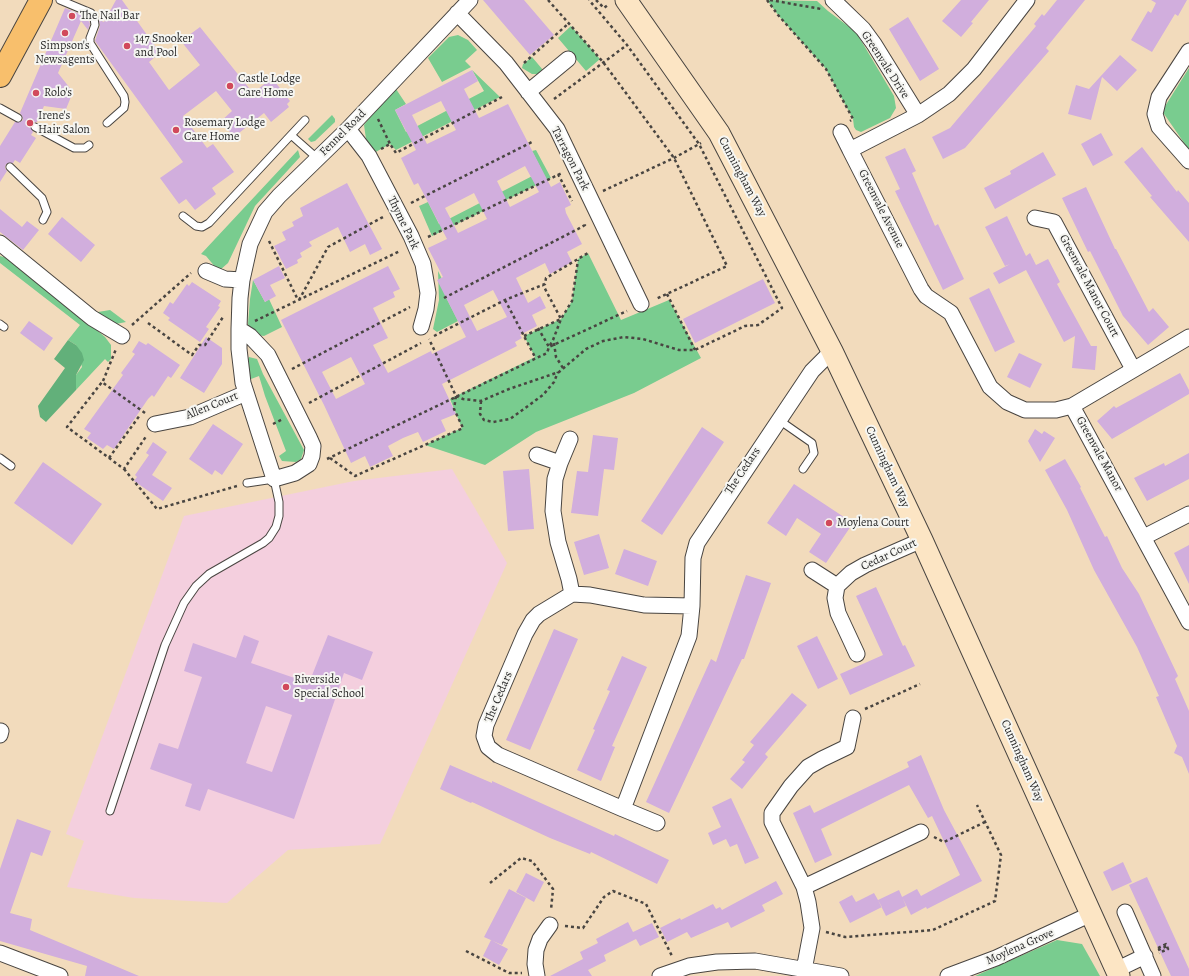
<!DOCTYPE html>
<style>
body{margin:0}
canvas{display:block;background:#f2dbbc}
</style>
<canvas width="1189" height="976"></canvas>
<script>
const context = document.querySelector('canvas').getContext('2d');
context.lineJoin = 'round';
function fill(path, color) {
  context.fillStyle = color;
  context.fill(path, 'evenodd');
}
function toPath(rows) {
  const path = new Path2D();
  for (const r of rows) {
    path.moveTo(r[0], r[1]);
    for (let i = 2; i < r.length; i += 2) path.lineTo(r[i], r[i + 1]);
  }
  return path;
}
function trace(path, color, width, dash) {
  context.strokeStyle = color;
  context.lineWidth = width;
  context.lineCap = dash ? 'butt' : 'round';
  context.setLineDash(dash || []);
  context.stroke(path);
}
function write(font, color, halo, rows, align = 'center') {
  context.font = font + ' Alegreya,serif';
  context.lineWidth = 4;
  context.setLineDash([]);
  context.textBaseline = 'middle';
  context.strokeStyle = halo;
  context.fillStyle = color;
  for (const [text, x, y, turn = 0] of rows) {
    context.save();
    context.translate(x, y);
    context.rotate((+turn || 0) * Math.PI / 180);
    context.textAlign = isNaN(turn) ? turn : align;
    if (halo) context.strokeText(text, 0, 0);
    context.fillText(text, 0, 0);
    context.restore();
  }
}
fill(toPath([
 [452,469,507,563,380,844,288,850,227,903,134,898,67,887,84,841,66,834,184,516,354,481]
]), '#f4cfde');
fill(toPath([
 [767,0,817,1,828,11,856,32,894,96,896,108,890,118,861,132,856,130,854,127,853,119,826,69,778,15],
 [571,26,600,59,586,71,558,38],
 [458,35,468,40,477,50,465,61,471,67,442,82,428,58,449,37],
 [532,57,543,70,538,74,532,74,522,68,523,64],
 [1189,68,1189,150,1162,111],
 [472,70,500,97,396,150,390,144,374,153,366,139,364,125,374,112,396,89,406,104,395,110,406,132,484,91],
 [332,115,335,119,335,122,315,141,311,142,308,139],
 [298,150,300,157,255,206,228,263,220,270,216,268,206,256,201,254],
 [536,150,551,178,432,236,419,206,428,202,439,224,542,171,532,151],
 [588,253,621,320,669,300,701,358,634,393,536,432,485,465,425,445,462,428,450,399,535,357,524,336,561,319,572,301,578,259],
 [0,256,14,260,105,337,111,345,111,359,108,362,105,359,76,390,76,375,82,367,76,345,68,340,80,325,0,263],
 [438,271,450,295,446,297,458,321,437,332,433,329,439,300],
 [253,280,265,302,269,299,282,327,264,336,257,335,252,331,248,324,250,299],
 [110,310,126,322,116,324,92,313],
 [249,357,257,359,263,374,304,450,301,459,296,462,282,461,279,456,286,451,265,396,259,376,251,379,246,363],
 [1057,940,1082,944,1100,976,975,976]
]), '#79cc8f');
fill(toPath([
 [68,340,76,345,82,353,84,360,76,375,76,390,46,422,40,417,38,406,65,368,54,359]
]), '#62b07a');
fill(toPath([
 [116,0,122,0,160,53,149,62,169,90,200,65,181,41,200,27,253,93,272,78,290,101,287,104,289,107,271,122,264,113,234,137,221,121,232,111,216,91,183,116,207,148,213,144,234,172,212,188,216,194,195,210,186,199,179,204,160,178,183,162,95,41,100,26,99,20,104,22],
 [483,0,524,0,554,35,530,55],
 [961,0,989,0,971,22,973,23,961,37,942,21],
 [1057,0,1085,0,1046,48,1049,51,965,148,943,159,932,137,950,128,1036,26,1034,24,1042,14,1044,16],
 [1151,0,1187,0,1178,16,1175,14,1152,52,1131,40,1148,11,1151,13,1156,3],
 [65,8,88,17,90,24,88,30,81,21,58,73,73,92,66,109,44,106,37,122,33,123,30,125,33,132,31,135,36,138,20,163,15,160,13,163,6,164,5,168,7,171,0,182,0,146,15,122,20,122,23,120,22,116,20,113],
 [908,17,939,69,920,81,889,29],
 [1120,55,1137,70,1117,91,1102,77,1091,120,1068,114,1076,85,1089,89],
 [472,70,478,81,464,89,479,118,508,104,551,187,560,182,571,205,565,208,566,213,582,244,567,252,572,262,550,274,545,263,516,278,528,303,540,296,546,308,532,315,537,326,520,335,522,338,515,342,517,346,442,384,456,414,441,420,446,431,423,442,418,432,403,438,388,446,393,456,370,467,365,456,351,463,324,405,281,320,388,266,400,289,393,292,395,297,373,308,388,338,373,345,388,373,431,351,432,354,466,337,437,280,443,277,428,248,447,239,418,183,414,185,401,158,416,150,395,110],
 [441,101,456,130,427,144,412,115],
 [525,166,539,192,510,207,497,181],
 [474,193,487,219,458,233,445,208],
 [493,290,507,317,477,331,464,305],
 [351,357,365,384,336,399,322,372],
 [1101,133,1113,155,1093,166,1081,144],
 [1142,147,1177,192,1178,190,1189,203,1189,242,1150,197,1152,196,1124,162],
 [905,148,916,171,912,173,935,226,938,224,964,279,943,290,895,191,900,189,885,157],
 [1043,152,1056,175,995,209,984,188,1011,174,1010,171],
 [347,183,382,249,370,255,365,244,350,252,338,227,309,242,312,246,300,253,302,257,297,260,298,263,286,269,274,246,286,240,282,232,294,226,292,222,303,216,300,208],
 [1086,187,1115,249,1116,249,1149,312,1153,308,1169,327,1148,345,1123,316,1090,251,1088,252,1062,198],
 [0,209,22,227,27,221,39,230,23,250,0,232],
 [1007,216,1026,256,1030,253,1036,265,1048,259,1060,282,1057,284,1091,346,1097,346,1095,370,1072,368,1075,336,1064,342,1026,270,999,284,993,273,1010,264,1005,266,985,227],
 [62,217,95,245,81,262,48,234],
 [279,266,285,278,270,285,276,296,265,302,253,280],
 [763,279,775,303,695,343,683,319],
 [192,282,221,301,218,306,220,307,206,327,209,329,200,342,168,320,170,318,163,313,170,302,173,304,187,284,189,286],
 [989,288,1015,342,995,352,969,298],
 [29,321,53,338,44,351,20,333],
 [206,337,222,348,222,364,204,393,180,378],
 [139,341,146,345,148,343,180,365,171,378,168,376,154,397,152,395,148,399,114,449,107,445,103,449,87,438,91,433,84,429,123,375,121,373,135,354,132,352],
 [1019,353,1042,364,1030,388,1007,377],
 [1180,373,1189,390,1189,394,1112,439,1097,421,1114,406,1116,408],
 [213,424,243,444,222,475,215,470,212,475,189,459],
 [702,427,724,442,662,535,641,521],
 [1035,429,1042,434,1044,431,1055,438,1040,462,1028,441],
 [593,435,618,438,614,470,604,469,598,516,571,513,577,471,588,472],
 [153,442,167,452,152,475,172,488,163,501,134,481,137,477,135,475,149,455,146,453],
 [1189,453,1189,479,1147,501,1134,478,1164,463,1165,466],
 [1065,459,1081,487,1080,488,1105,537,1107,536,1122,568,1139,594,1178,676,1175,679,1189,711,1189,774,1182,757,1174,753,1177,746,1156,697,1159,696,1137,647,1094,570,1067,510,1045,470],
 [43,462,102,504,72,545,14,503],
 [529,469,534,529,508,531,503,471],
 [794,484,853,523,826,563,809,552,821,534,797,518,786,536,767,523],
 [599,534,609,568,584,575,574,542],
 [1189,545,1189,584,1174,553],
 [624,549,657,561,648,586,615,574],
 [746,575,771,583,744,659,742,659,669,813,646,802,711,659,716,662],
 [876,587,903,646,905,645,915,666,850,695,840,674,883,655,856,596],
 [554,629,578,639,530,750,506,740],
 [244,635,259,641,251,663,309,683,328,635,373,652,362,680,344,673,294,819,208,789,200,811,185,806,192,784,150,769,159,743,178,749,202,677,184,671,193,643,236,658],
 [266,706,292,715,272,772,246,763],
 [817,636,838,679,818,689,797,646],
 [622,656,647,667,612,746,615,747,601,781,577,770,595,730,593,729,610,691,607,690],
 [792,693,807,705,765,754,768,757,742,789,730,779,745,762,742,760,754,745,750,742],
 [921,755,944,810,982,881,927,909,926,907,911,915,902,897,917,889,921,896,960,875,932,816,928,818,909,785,821,829,832,855,815,863,793,813,810,805,814,813,909,767,907,762],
 [450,765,492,783,492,781,614,836,615,834,669,860,657,884,591,852,590,854,550,838,472,802,471,803,440,789],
 [731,798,759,858,745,864,737,844,730,847,726,839,713,845,708,833,721,827,712,807],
 [17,819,51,831,42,856,31,852,10,913,32,919,30,930,139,976,85,976,87,966,0,941,0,869],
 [1123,862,1132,882,1112,891,1103,872],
 [526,873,544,882,534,902,516,892],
 [1147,877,1189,969,1189,976,1171,976,1129,885],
 [776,881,783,894,762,905,765,911,731,928,728,922,691,938,687,932,667,942,660,928,680,918,681,920,713,904,716,909,720,907,722,910],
 [509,889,526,898,502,945,484,937],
 [899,890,906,906,886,916,878,900],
 [874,893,882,907,850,923,839,902,852,895,856,902],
 [628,922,633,932,652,923,659,937,640,946,636,939,604,955,606,961,588,970,592,976,550,976,583,959,580,952,598,943,596,939],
 [491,940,508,949,499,965,483,956]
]), '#d1aedd');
const lane = toPath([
 [60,0,91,13,94,18,95,25,90,38,90,43,124,96,125,102,124,108,107,123],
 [0,108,18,118],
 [35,127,74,148,85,148,89,145],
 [291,135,317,158],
 [10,167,42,198,47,212,43,220],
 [183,216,196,226,202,227,209,223,305,120],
 [0,324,4,327],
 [779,420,812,443,814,453,803,469],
 [0,458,11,466],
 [110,811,165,645,184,603,196,586,209,574,263,543,269,538,276,527,279,516,279,502,274,479,247,483]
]);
const street = toPath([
 [833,0,863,29,874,44,918,115],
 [1027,0,974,69,949,94,918,115,850,150,921,289,926,296,951,313,990,387,1007,402,1025,410,1056,410,1072,406],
 [457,13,506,63,557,129,641,304],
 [1189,51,1159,97,1155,114,1159,127,1189,161],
 [528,92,568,59],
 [348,129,369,156,411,236,423,264,428,293,426,309,421,327],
 [841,132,850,150],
 [1035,218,1054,222,1133,369],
 [0,243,92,318,122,336],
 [206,271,225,279,242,280],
 [239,329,250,336,268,355,309,437,313,446,312,456,309,464,295,473,274,479,243,383,239,349,239,329,240,298,242,280,250,244,265,212,279,196,348,129,470,0],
 [1189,337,1072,406,1189,622],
 [155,424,190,417,246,393],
 [570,439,560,463,555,479,553,511,558,542,569,579,572,594],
 [537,455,560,463],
 [1144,537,1189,514],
 [812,570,837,586],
 [692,606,644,605,590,595,572,594,539,614,533,620,525,634,486,725,484,736,488,747,498,755,623,809,689,636,692,606,693,558,697,543,812,371,832,351],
 [857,654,838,613,835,598,837,586,851,573,865,565,922,540],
 [0,735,1,731],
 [623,809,657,823],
 [804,887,921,832],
 [1125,912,1153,976],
 [0,953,60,976],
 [804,970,812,928,808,902,804,887,772,822,772,813,791,786,808,767,822,759,847,747,853,718],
 [1116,970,1145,956],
 [537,976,535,964,536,950,540,939,550,925],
 [660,976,689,966,717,962,755,961,841,976],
 [948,976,996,958,1091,914]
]);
const secondary = toPath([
 [626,0,719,133,832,351,922,540,1119,976]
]);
const primary = toPath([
 [0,76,41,0]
]);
trace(lane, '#494541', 9);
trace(street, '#494541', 17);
trace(secondary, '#494541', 23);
trace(primary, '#494541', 24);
trace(toPath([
 [548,0,603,62,674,158,727,266,656,299],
 [596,0,604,8,609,4],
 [767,0,778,15,826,69,853,119,850,121],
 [770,0,821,9],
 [524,63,569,23],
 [554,99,627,45],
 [378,119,390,144],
 [381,149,390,144,396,153,502,97],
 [558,174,572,201],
 [603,191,674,158,701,143],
 [411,203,532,142],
 [428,237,562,173],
 [269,241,298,300],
 [667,294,695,350],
 [444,298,578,229,585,225,583,223],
 [299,300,328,247,383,217],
 [505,300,535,357],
 [255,321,400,251],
 [148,323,192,355,199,345,205,345,223,317],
 [132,325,191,273],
 [538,328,549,347,553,340,561,319,572,301,578,260],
 [434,336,505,300,545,284,546,278,588,253],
 [524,336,561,319,543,285],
 [554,343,556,357,563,368],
 [292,369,410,307],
 [103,381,116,349],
 [456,396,463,399,481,401,509,389,559,372,586,349,603,341,624,337,643,339,679,350,695,350,745,326,758,325,782,308,699,144,627,45,589,0],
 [481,401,480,414,484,420,493,422,510,419,543,395,554,382,558,372],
 [309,403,421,343],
 [145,413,102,382,67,427,124,469,147,435],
 [273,424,283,419],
 [109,458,140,415],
 [330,458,355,476,463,428,454,409,456,396,429,339],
 [327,459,547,353,549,347,627,311],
 [124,469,157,509,237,486],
 [865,709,920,684],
 [934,837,944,842,985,822],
 [490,883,521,858,532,861,553,889,551,910],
 [565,926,583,928,604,897,613,891,646,904,672,956],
 [826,932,845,937,933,930,995,901,1001,855,977,805],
 [1158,948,1166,944,1168,949,1159,953],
 [1158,950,1167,946],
 [466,951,509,973,522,973]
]), '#494541', 2.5, [3, 3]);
trace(lane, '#fff', 7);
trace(street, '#fff', 15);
trace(secondary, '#fce5c4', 21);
trace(primary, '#f8bf6c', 22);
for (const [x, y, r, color] of [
 [72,16,4,"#d1495b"],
 [65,33,4,"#d1495b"],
 [127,46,4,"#d1495b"],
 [230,86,4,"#d1495b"],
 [36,93,4,"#d1495b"],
 [30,123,4,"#d1495b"],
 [176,130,4,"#d1495b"],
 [829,523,4,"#d1495b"],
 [286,687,4,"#d1495b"]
]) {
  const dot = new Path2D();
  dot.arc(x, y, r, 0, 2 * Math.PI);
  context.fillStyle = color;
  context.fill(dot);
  trace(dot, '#f6f6f2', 1.5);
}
write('12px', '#2b2b2b', '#f6f6f2', [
 ["The Nail Bar",80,16],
 ["147 Snooker",135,39],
 ["and Pool",135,53],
 ["Simpson's",65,46,"center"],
 ["Newsagents",65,60,"center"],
 ["Castle Lodge",238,79],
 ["Care Home",238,93],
 ["Rolo's",44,93],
 ["Irene's",38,116],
 ["Hair Salon",38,130],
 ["Rosemary Lodge",184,123],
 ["Care Home",184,137],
 ["Moylena Court",837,523],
 ["Riverside",294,680],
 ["Special School",294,694]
], 'left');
write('12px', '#2b2b2b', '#f6f6f2', [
 ["Greenvale Drive",885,65,57],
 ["Fennel Road",343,133,-45],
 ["Tarragon Park",570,159,63],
 ["Cunningham Way",742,177,62],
 ["Greenvale Avenue",881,209,63],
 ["Thyme Park",403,223,64],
 ["Greenvale Manor Court",1089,286,62],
 ["Allen Court",212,406,-22],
 ["Greenvale Manor",1099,454,61],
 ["Cunningham Way",887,467,65],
 ["The Cedars",743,471,-56],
 ["Cedar Court",889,555,-25],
 ["The Cedars",499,697,-67],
 ["Cunningham Way",1022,761,66],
 ["Moylena Grove",1020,947,-24]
]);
</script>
